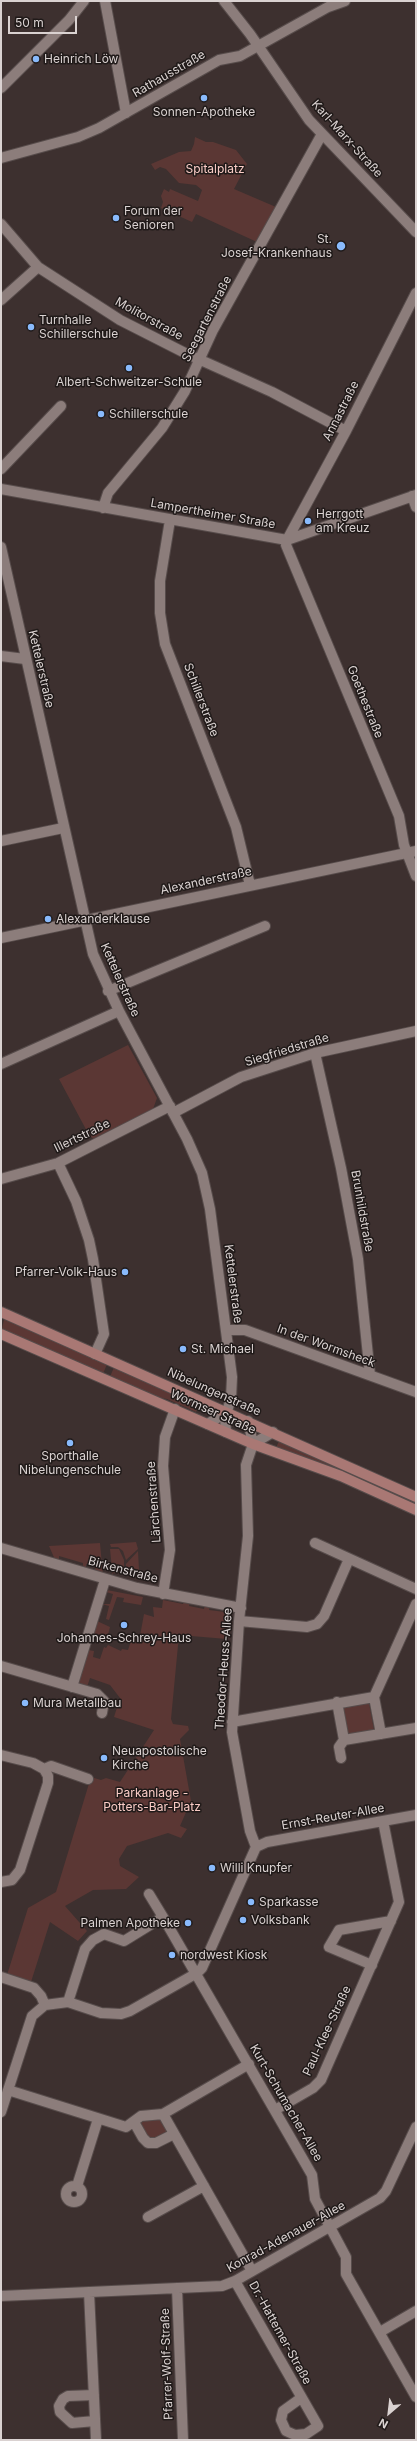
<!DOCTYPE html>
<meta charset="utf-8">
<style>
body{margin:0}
#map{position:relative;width:417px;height:2441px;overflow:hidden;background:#3d302f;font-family:Inter,sans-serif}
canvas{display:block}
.frame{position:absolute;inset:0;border:2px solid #dad2d1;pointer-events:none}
.north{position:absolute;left:369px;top:2393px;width:40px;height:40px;-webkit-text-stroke:3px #201a19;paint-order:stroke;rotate:208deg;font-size:11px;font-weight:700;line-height:16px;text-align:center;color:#dad2d1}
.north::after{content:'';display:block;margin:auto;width:14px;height:18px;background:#dad2d1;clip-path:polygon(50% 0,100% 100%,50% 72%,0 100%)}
.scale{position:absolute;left:8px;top:16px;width:69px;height:18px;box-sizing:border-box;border:2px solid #dad2d1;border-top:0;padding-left:5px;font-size:12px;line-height:14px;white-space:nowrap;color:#dad2d1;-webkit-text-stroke:3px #201a19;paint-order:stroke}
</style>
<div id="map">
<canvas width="417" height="2441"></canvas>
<div class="frame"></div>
<div class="north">N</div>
<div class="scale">50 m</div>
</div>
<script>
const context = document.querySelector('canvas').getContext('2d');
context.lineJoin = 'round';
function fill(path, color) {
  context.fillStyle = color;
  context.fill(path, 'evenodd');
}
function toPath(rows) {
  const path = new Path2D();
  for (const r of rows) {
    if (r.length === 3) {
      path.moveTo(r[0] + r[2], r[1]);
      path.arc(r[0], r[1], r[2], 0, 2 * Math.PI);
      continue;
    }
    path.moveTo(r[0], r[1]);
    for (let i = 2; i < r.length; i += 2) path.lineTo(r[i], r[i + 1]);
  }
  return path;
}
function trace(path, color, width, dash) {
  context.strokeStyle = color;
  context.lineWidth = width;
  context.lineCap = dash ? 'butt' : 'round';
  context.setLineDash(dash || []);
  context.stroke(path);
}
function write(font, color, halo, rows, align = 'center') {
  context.font = font + ' Inter,sans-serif';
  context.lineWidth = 3;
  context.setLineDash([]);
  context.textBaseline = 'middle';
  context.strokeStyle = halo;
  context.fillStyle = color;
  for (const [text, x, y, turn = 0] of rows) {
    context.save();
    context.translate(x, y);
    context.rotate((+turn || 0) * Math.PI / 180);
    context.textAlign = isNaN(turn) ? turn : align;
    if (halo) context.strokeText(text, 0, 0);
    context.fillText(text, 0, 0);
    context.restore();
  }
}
fill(toPath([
 [195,137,206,142,213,142,236,150,247,164,234,189,276,207,257,242,196,214,192,222,161,208,163,202,161,196,164,189,169,192,170,189,198,201,202,190,196,185,179,183,166,169,160,167,155,170,151,164,179,152,191,151,194,144],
 [128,1045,157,1098,153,1109,96,1141,89,1135,59,1079],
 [5,1316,108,1362,102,1376,1,1332],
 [115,1365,200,1403,196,1412,167,1399,145,1395,109,1379],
 [280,1439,409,1496,406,1503,275,1450],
 [136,1542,138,1549,126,1560,123,1551,118,1547,111,1547,110,1544],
 [100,1543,103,1576,96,1574,95,1567,86,1564,86,1571,83,1570,83,1563,59,1556,59,1563,56,1562,49,1546],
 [110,1549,119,1549,124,1560,124,1574,113,1573,113,1579],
 [138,1551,139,1570,130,1570,130,1575,126,1574,126,1564],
 [107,1590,143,1597,141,1605,123,1602,124,1598,117,1597,109,1620,106,1619,109,1606,102,1604,110,1604,113,1594,106,1592],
 [163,1600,183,1604,184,1601,190,1602,189,1606,204,1609,205,1605,210,1606,209,1610,225,1612,226,1609,230,1616,227,1639,179,1635,171,1719,173,1724,188,1726,189,1730,180,1739,191,1801,180,1826,187,1829,181,1838,168,1833,127,1846,119,1859,120,1866,139,1877,126,1889,93,1890,65,1906,87,1931,78,1941,50,1922,31,1982,7,1975,28,1908,56,1892,91,1777,101,1780,106,1778,120,1782,154,1730,114,1717,120,1698,110,1685,90,1678,87,1687,79,1685,78,1683,88,1650,94,1651,93,1657,100,1659,104,1647,106,1648,108,1645,121,1651,122,1649,128,1650,133,1635,140,1636,144,1614,154,1617,153,1607,162,1608],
 [97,1621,110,1627,107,1639,93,1635],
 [369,1703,374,1730,346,1736,342,1707],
 [161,2119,168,2132,154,2140,146,2138,137,2125,144,2120]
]), '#5b3734');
const street = toPath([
 [105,1,126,113],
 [224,1,250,34,309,120,416,232],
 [1,88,69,20,84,1],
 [1,158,78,137,99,128,219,60,240,56,328,7,345,1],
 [1,224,38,267,120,320,185,353,272,392,346,431],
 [416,293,346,431,287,540,286,545,399,816,404,845,416,876],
 [1,300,38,267],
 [1,469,61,406],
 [1,489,287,540,416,495],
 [412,496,416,507],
 [103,508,108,493,162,428,185,391,213,330,322,134],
 [170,520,160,581,160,613,165,644,236,827,250,885],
 [1,547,93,954,119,1011,187,1139,202,1173,210,1209,232,1377,231,1399,225,1417,226,1432],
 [1,656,25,659],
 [1,841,63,828],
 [1,938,416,851],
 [108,991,265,926],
 [315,1053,341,1168,358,1259,370,1375],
 [1,1064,119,1011],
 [173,1113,241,1077,315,1053,416,1031],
 [58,1163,76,1201,89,1240,93,1259,104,1334,95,1354],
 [1,1179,58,1163,170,1106],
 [226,1330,245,1330,416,1392],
 [208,1424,226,1412],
 [253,1444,273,1432],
 [315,1543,416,1589],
 [1,1548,137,1588,241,1608],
 [163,1594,170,1550,163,1466,165,1437,175,1409],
 [239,1621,307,1627,317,1624,324,1616,349,1559],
 [1,1666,97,1694,104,1701,102,1713],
 [72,1687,105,1580],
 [337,1702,344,1740],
 [232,1722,374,1697],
 [381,1734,374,1697,416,1604],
 [344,1740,416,1728],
 [1,1755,33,1763,44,1769,48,1776,48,1783,20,1870,12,1880,1,1882],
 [341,1758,339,1747,344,1740],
 [44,1769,51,1766,88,1779],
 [256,1847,267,1842,416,1815],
 [149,1894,163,1917],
 [372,1965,329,1947,339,1930,391,1921],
 [1,1977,34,1988,41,1996,45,2005],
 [68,2002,85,1949,93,1940,104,1934,124,1941,163,1917,312,2175,315,2199,346,2257,346,2274,416,2397],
 [8,2090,126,2127,141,2116,163,2114,249,2064],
 [275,2110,313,2088,321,2080,399,1902,383,1821],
 [1,2112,32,2016,45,2005,68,2002,101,2013,121,2014,130,2011,197,1973,202,1968,256,1847,250,1831,232,1732,239,1621,248,1536,246,1465,253,1444,248,1421],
 [163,2114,252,2271],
 [134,2122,143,2138,148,2143,156,2143,174,2134],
 [77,2186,98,2119],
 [74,2194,8],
 [148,2217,204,2186],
 [235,2281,318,2426,306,2434,295,2435,286,2431,281,2420,283,2411,301,2398],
 [177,2288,183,2440],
 [89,2292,96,2440],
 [1,2296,222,2286,235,2281,380,2198,386,2191,416,2127],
 [380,2332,416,2311],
 [94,2395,68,2396,63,2399,59,2406,60,2412,72,2423,95,2421]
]);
const secondary = toPath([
 [1,1312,416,1497],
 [1,1334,253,1444,341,1476,416,1510]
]);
trace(street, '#574c4b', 12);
trace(secondary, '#574c4b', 12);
trace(street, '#8c7d7b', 10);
trace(secondary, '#a97874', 10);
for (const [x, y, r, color] of [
 [36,59,4,"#89bafc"],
 [204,98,4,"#89bafc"],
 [116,218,4,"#89bafc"],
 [341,246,5,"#89bafc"],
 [31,327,4,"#89bafc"],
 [129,368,4,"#89bafc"],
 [101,414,4,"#89bafc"],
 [308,521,4,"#89bafc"],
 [48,919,4,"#89bafc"],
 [125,1272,4,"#89bafc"],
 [183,1349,4,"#89bafc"],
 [70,1443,4,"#89bafc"],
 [124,1625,4,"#89bafc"],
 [25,1703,4,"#89bafc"],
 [104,1758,4,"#89bafc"],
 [212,1868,4,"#89bafc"],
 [251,1902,4,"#89bafc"],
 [243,1920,4,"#89bafc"],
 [188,1923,4,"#89bafc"],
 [172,1955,4,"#89bafc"]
]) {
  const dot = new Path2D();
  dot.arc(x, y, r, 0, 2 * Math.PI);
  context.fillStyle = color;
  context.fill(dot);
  trace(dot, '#201a19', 1.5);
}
write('12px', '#dad2d1', '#201a19', [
 ["Heinrich Löw",44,59],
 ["Sonnen-Apotheke",204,112,"center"],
 ["Forum der",124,211],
 ["Senioren",124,225],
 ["St.",332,239,"right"],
 ["Josef-Krankenhaus",332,253,"right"],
 ["Turnhalle",39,320],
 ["Schillerschule",39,334],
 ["Albert-Schweitzer-Schule",129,382,"center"],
 ["Schillerschule",109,414],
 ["Herrgott",316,514],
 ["am Kreuz",316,528],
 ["Alexanderklause",56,919],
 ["Pfarrer-Volk-Haus",117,1272,"right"],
 ["St. Michael",191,1349],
 ["Sporthalle",70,1456,"center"],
 ["Nibelungenschule",70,1470,"center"],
 ["Johannes-Schrey-Haus",124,1638,"center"],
 ["Mura Metallbau",33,1703],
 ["Neuapostolische",112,1751],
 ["Kirche",112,1765],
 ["Willi Knupfer",220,1868],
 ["Sparkasse",259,1902],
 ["Volksbank",251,1920],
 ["Palmen Apotheke",180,1923,"right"],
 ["nordwest Kiosk",180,1955]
], 'left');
write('12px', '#dad2d1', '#201a19', [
 ["Rathausstraße",169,74,-30],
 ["Karl-Marx-Straße",347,139,48],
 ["Molitorstraße",149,319,29],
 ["Seegartenstraße",207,319,-63],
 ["Annastraße",341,411,-63],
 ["Lampertheimer Straße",213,514,10],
 ["Kettelerstraße",41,669,77],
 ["Schillerstraße",201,700,69],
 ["Goethestraße",365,702,68],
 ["Alexanderstraße",206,881,-12],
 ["Kettelerstraße",120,980,66],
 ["Siegfriedstraße",287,1050,-17],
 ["Illertstraße",82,1136,-26],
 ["Brunhildstraße",362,1211,80],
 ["Kettelerstraße",233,1284,83],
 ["In der Wormsheck",326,1346,20],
 ["Nibelungenstraße",214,1392,24],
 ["Wormser Straße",213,1412,24],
 ["Lärchenstraße",154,1502,-94],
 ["Birkenstraße",123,1570,15],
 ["Theodor-Heuss-Allee",224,1669,-86],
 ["Ernst-Reuter-Allee",333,1817,-10],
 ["Paul-Klee-Straße",327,2031,-65],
 ["Kurt-Schumacher-Allee",286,2103,60],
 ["Konrad-Adenauer-Allee",286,2237,-29],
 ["Dr.-Hattemer-Straße",280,2333,61],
 ["Pfarrer-Wolf-Straße",167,2364,-92]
]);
write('12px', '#faccc6', '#201a19', [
 ["Spitalplatz",215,169],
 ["Parkanlage -",152,1793],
 ["Potters-Bar-Platz",152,1807]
]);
</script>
